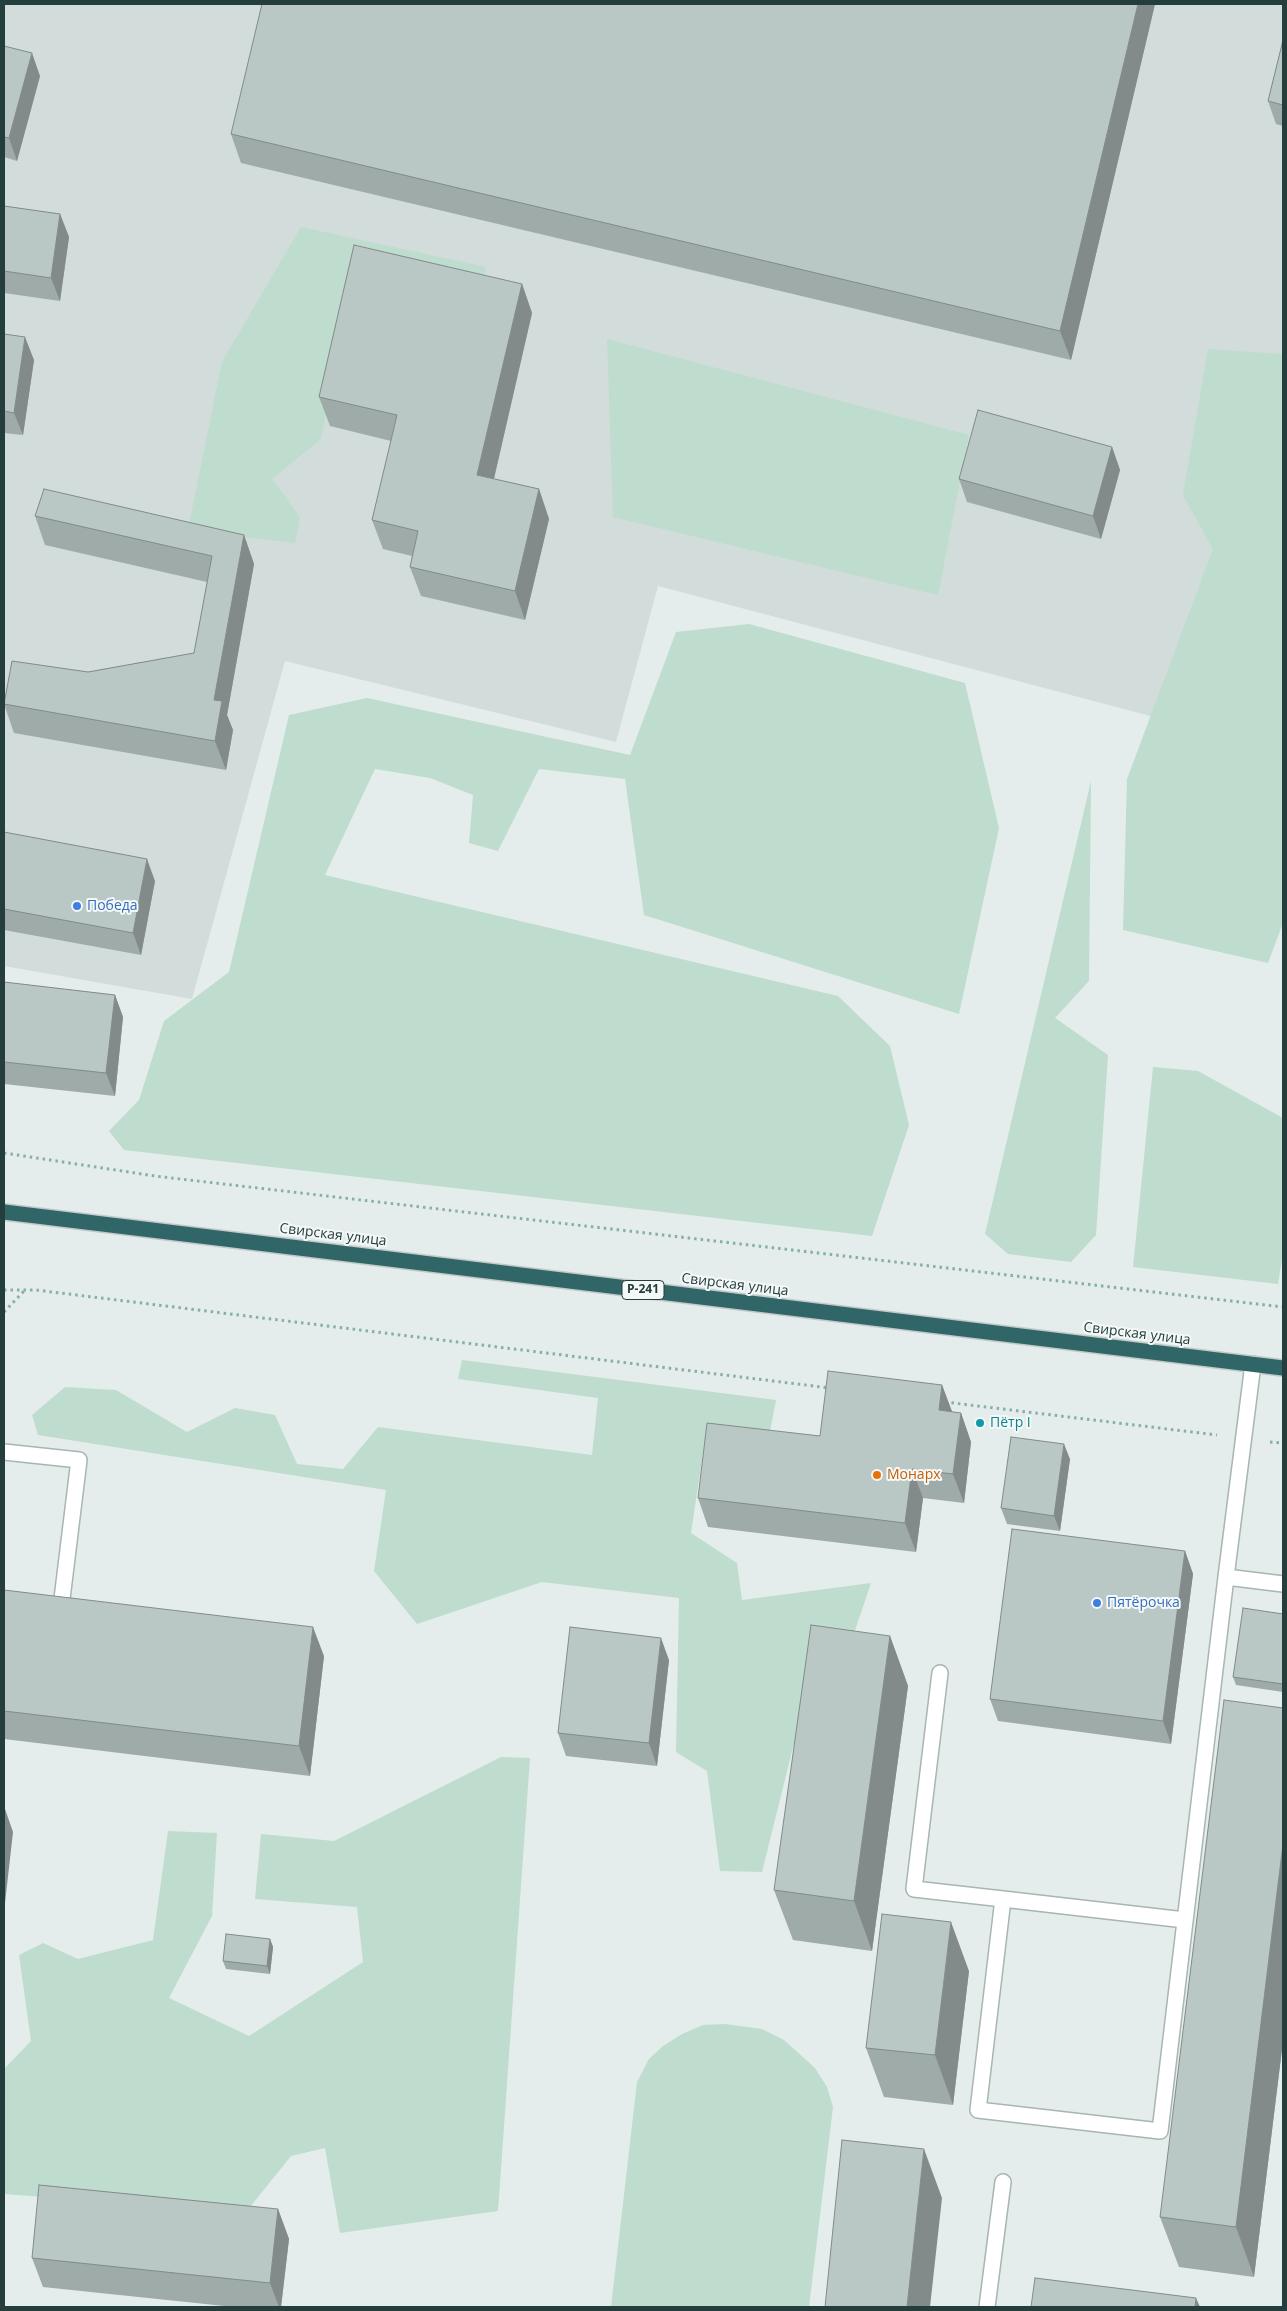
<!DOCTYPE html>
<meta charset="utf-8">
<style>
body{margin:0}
#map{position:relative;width:1287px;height:2311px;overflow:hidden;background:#e4edeb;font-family:"Open Sans",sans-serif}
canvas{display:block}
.frame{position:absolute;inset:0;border:5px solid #243d3d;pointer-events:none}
</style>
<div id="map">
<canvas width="1287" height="2311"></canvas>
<div class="frame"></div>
</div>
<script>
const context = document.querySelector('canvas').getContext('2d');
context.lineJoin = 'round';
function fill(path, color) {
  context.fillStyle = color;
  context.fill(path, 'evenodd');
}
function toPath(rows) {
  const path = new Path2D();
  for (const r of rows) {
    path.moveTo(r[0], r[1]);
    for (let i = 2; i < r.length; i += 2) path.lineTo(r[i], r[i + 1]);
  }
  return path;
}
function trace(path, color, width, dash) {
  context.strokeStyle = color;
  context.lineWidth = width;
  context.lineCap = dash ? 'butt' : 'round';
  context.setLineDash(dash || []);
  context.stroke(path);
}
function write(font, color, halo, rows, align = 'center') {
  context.font = font + ' "Open Sans",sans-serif';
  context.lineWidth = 4;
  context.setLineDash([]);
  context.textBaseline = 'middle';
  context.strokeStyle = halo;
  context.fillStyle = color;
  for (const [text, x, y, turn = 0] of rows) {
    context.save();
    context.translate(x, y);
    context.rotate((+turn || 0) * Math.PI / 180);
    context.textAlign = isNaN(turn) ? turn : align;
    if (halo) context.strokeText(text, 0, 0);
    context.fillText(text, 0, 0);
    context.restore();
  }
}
fill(toPath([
 [4,4,1283,4,1283,751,658,586,616,742,285,661,192,999,4,966]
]), '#d2dcda');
fill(toPath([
 [301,227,486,267,482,288,357,257,321,439,272,479,300,517,295,543,188,530,222,362],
 [607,339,969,435,938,595,613,517],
 [1208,349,1283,354,1283,923,1268,963,1123,930,1127,779,1213,549,1183,495],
 [749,624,965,683,999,828,959,1014,644,915,625,779,539,769,498,851,469,843,473,795,430,778,375,769,325,875,838,996,890,1046,909,1125,872,1236,124,1150,109,1131,139,1100,164,1021,229,972,289,715,367,698,630,755,676,632],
 [1091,781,1089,981,1055,1018,1108,1055,1096,1235,1071,1262,1008,1254,985,1234],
 [1153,1067,1198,1071,1283,1118,1283,1253,1278,1284,1133,1267],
 [462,1360,776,1400,768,1442,705,1440,691,1533,737,1563,742,1600,871,1583,849,1648,814,1663,762,1872,720,1871,707,1771,676,1752,679,1598,542,1582,417,1624,374,1571,386,1490,38,1435,32,1415,65,1387,116,1390,187,1432,235,1408,275,1415,297,1464,343,1469,378,1427,592,1455,598,1398,458,1379],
 [501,1757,530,1758,498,2211,340,2233,325,2148,291,2156,246,2212,4,2194,4,2069,31,2041,19,1955,43,1943,78,1959,153,1940,168,1831,217,1833,212,1916,169,1998,249,2036,363,1962,357,1907,255,1899,261,1834,334,1841],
 [725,2024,762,2029,784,2040,815,2068,827,2087,833,2107,809,2307,611,2307,637,2082,649,2059,663,2046,682,2034,703,2025]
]), '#beddce');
const minor = toPath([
 [1253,1364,1226,1577,1283,1584],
 [4,1452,79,1460,61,1607],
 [940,1673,914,1889,1003,1899,978,2110,1160,2131,1226,1577],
 [1003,1899,1185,1920],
 [987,2307,1003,2182]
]);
const highway = toPath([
 [4,1212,1283,1368]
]);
trace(minor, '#a7b5b3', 18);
trace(highway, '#c2c9c9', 18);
trace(toPath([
 [4,1153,155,1176,1283,1307],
 [4,1290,36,1290,830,1388],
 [4,1312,25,1290],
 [945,1402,1217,1435],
 [1270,1442,1283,1443]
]), '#86afac', 3, [2.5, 4]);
trace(minor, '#fff', 15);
trace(highway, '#316668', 15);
fill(toPath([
 [1155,4,1071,360,241,163,231,134],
 [1283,40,1283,126,1276,124,1268,101],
 [4,46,40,76,17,161,4,157],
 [4,206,60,214,69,237,60,301,4,293],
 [522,284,532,313,494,479,539,489,549,519,525,620,421,596,410,567,412,556,383,549,372,520,391,441,330,426,319,397],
 [4,334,34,360,23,435,4,433],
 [1112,447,1120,470,1101,539,967,502,959,479],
 [35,516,244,535,254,564,227,715,233,730,226,770,14,733,4,704,88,672,194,653,207,582,45,545],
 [4,832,155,881,141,955,4,930],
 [4,982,115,995,123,1017,115,1096,4,1084],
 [942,1385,952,1412,961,1413,971,1442,964,1503,923,1498,916,1552,708,1527,698,1498,820,1436],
 [1070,1459,1060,1531,1007,1524,1001,1508],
 [1185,1551,1193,1574,1171,1744,998,1721,990,1699],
 [4,1590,324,1656,310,1776,4,1739],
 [1283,1614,1283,1692,1236,1685,1233,1677],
 [890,1636,908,1686,872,1951,793,1940,774,1890],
 [669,1660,657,1766,566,1756,558,1733],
 [1283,1708,1283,2041,1254,2277,1179,2267,1160,2217],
 [270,1939,273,1947,270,1974,226,1969,223,1961],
 [969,1971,953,2105,884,2097,866,2048],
 [278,2209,289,2239,281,2307,234,2307,43,2287,32,2258]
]), '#9faba9');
fill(toPath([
 [1138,4,1155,4,1071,360,1060,331],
 [32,53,40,76,17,161,9,138],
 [60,214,69,237,60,301,51,278],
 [522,284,532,313,488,504,477,475],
 [25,337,34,360,23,435,14,413],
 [1112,447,1120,470,1101,539,1093,516],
 [539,489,549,519,525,620,515,591],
 [244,535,254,564,227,715,233,730,226,770,215,741,214,700],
 [147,859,155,881,141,955,133,933],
 [115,995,123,1017,115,1096,106,1073],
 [942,1385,953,1414,939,1410],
 [961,1413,971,1442,964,1503,953,1474],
 [1064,1444,1070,1459,1060,1531,1054,1516],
 [912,1469,923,1498,916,1552,905,1523],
 [1185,1551,1193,1574,1171,1744,1163,1721],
 [313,1627,324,1656,310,1776,299,1746],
 [890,1636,908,1686,872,1951,854,1901],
 [661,1638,669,1660,657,1766,649,1743],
 [4,1806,13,1832,5,1903,4,1899],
 [1283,1844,1283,2041,1254,2277,1236,2227],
 [951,1922,969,1971,953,2105,935,2055],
 [270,1939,273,1947,270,1974,267,1966],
 [924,2149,942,2198,930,2307,907,2307],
 [278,2209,289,2239,281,2307,279,2307,270,2283],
 [1196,2298,1200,2307,1195,2307]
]), '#828b8a');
const building = toPath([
 [262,4,1138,4,1060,331,231,134,262,4],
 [1283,40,1283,105,1268,101,1283,40],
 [4,46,32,53,9,138,4,137,4,46],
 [4,206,60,214,51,278,4,271,4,206],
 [354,245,522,284,477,475,539,489,515,591,410,567,418,531,372,520,397,415,319,397,354,245],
 [4,334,25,337,14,413,4,411,4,334],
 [978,410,1112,447,1093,516,959,479,978,410],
 [44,489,244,535,214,700,222,701,215,741,4,704,12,661,88,672,194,653,212,556,35,516,44,489],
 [4,832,147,859,133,933,4,909,4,832],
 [4,982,115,995,106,1073,4,1062,4,982],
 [828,1371,942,1385,939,1410,961,1413,953,1474,912,1469,905,1523,698,1498,707,1423,820,1436,828,1371],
 [1011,1437,1064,1444,1054,1516,1001,1508,1011,1437],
 [1012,1529,1185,1551,1163,1721,990,1699,1012,1529],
 [4,1590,313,1627,299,1746,4,1711,4,1590],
 [1243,1608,1283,1614,1283,1684,1233,1677,1243,1608],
 [811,1625,890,1636,854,1901,774,1890,811,1625],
 [570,1627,661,1638,649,1743,558,1733,570,1627],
 [1224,1700,1283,1708,1283,1844,1236,2227,1160,2217,1224,1700],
 [882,1914,951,1922,935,2055,866,2048,882,1914],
 [226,1934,270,1939,267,1966,223,1961,226,1934],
 [842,2140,924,2149,907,2307,825,2307,842,2140],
 [39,2185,278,2209,270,2283,32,2258,39,2185],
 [1035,2278,1196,2298,1195,2307,1031,2307,1035,2278]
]);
fill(building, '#b9c7c5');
trace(building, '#828b8a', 1);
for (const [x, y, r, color] of [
 [77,906,5,"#3f7fe0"],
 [980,1423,5,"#0f9aa8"],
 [877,1475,5,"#e8710a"],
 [1097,1603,5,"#3f7fe0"]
]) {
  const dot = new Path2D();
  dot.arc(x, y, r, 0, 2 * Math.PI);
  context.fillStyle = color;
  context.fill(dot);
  trace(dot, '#f4f9f8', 2);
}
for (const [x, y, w] of [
 [643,1290,42]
]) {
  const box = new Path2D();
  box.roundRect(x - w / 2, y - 9.5, w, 19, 4);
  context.fillStyle = '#f4f9f8';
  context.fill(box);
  trace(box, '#243d3d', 1);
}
write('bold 12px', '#243d3d', null, [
 ["Р-241",643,1290]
]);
write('14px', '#366cbe', '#f4f9f8', [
 ["Победа",87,906],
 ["Пятёрочка",1107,1603]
], 'left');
write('14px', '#243d3d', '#f4f9f8', [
 ["Свирская улица",333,1235,7],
 ["Свирская улица",735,1285,7],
 ["Свирская улица",1137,1334,7]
]);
write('14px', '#0d838f', '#f4f9f8', [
 ["Пётр I",990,1423]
], 'left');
write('14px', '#c56008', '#f4f9f8', [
 ["Монарх",887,1475]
], 'left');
</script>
